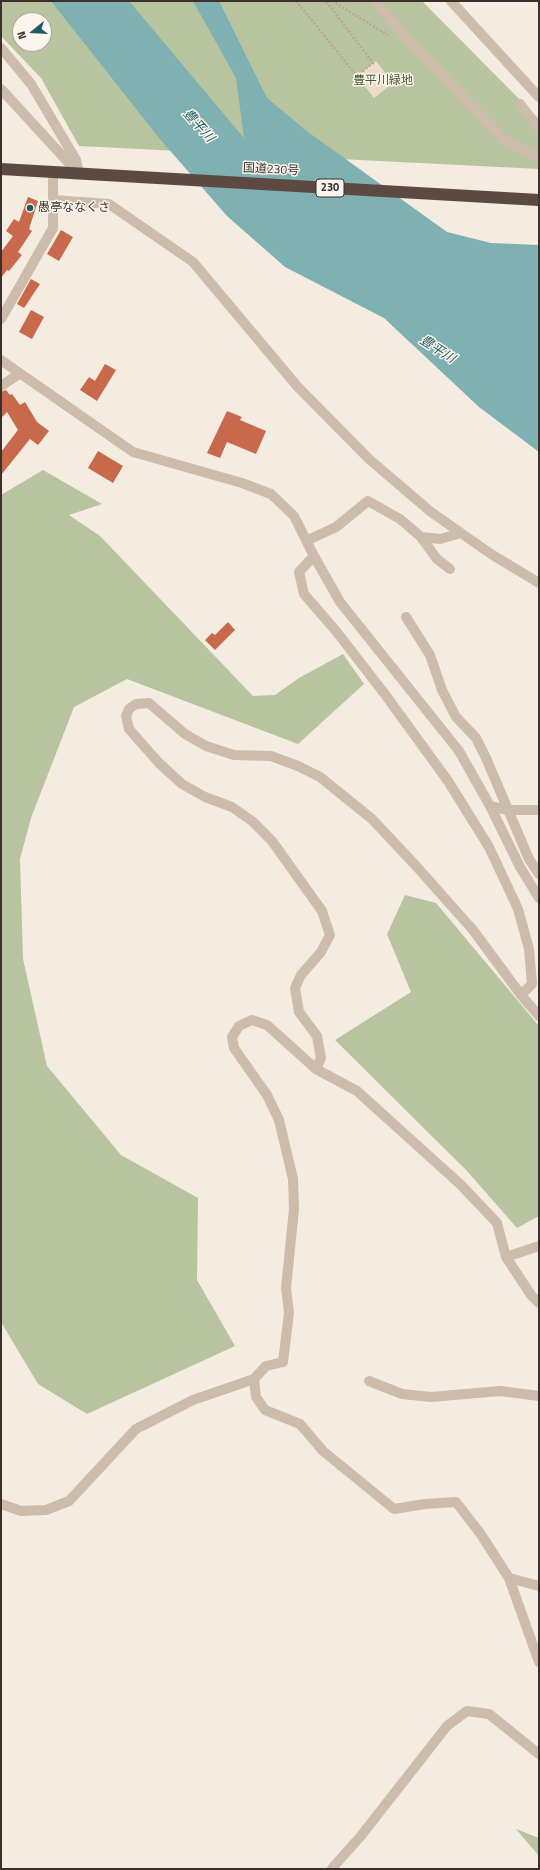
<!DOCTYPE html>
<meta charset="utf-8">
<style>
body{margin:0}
#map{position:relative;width:540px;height:1870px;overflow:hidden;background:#f4ebe1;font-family:"Titillium Web",sans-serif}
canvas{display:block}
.frame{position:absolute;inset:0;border:2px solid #3b302b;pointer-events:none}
.north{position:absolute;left:12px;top:12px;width:40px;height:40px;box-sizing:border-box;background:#fbf5ee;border:1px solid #aea6a0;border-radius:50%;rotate:252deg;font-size:11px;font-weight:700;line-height:16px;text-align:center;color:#3b302b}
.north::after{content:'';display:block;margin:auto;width:14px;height:18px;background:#1f5a5e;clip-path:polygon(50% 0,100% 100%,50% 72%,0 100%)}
</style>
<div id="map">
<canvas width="540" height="1870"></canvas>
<div class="frame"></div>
<div class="north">N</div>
</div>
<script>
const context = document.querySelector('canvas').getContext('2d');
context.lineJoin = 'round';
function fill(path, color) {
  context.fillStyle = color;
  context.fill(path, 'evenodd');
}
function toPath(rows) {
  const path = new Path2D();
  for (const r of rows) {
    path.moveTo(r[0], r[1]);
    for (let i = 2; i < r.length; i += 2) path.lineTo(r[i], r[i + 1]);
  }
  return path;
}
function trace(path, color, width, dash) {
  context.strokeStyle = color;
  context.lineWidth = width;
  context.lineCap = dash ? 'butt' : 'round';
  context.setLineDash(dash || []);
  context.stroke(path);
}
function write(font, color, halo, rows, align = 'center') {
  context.font = font + ' "Titillium Web","Noto Sans JP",sans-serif';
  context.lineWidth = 3;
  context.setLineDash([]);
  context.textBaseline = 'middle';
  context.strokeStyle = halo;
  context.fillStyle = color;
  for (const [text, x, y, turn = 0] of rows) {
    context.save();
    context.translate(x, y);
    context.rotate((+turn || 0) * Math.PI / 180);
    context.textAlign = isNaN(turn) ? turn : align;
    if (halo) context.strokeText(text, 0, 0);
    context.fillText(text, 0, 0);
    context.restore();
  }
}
fill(toPath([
 [1,1,422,1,539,119,539,169,79,146,41,78,1,36],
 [20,20,44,20,44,44,20,44],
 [43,470,102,504,69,515,100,536,253,696,275,695,299,678,343,654,364,684,298,744,127,679,74,707,31,818,20,859,23,959,47,1066,121,1155,198,1198,197,1280,235,1346,87,1414,38,1384,1,1322,1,495],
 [405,895,436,903,539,1026,539,1216,517,1228,467,1171,335,1040,411,992,387,934],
 [516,1829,539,1838,539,1856]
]), '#b8c4a0');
fill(toPath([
 [376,61,393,83,374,98,357,76]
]), '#ecdcc8');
fill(toPath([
 [51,1,129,1,244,138,236,78,193,1,219,1,267,98,308,132,447,232,491,243,539,245,539,452,479,407,384,318,285,267,227,216,159,138]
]), '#7fb0b2');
fill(toPath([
 [28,197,38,201,29,229,32,231,18,252,22,255,9,271,7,270,1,278,1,252,13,236,6,231,14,219,19,222],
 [61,230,73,237,59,261,47,254],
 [31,279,40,284,24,308,17,304],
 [31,310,44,317,32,339,19,332],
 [105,364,116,370,97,401,80,390,89,377,95,381],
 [6,390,10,395,12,394,20,405,25,402,37,422,49,431,38,445,30,439,1,475,1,452,18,430,7,412,1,418,1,392],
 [227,411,242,417,240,420,266,431,256,454,227,442,220,458,207,453],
 [98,451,123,466,113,483,88,468],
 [228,622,235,630,215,650,205,640,212,633,215,635]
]), '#c8694b');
trace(toPath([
 [296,1,357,76,373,63,326,1],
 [332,1,388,35]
]), '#b9a596', 2.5, [2, 2]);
trace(toPath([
 [375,1,412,44,503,139,534,156,539,156],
 [451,1,539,97],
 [1,48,31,84,76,160,79,174],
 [1,89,79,174],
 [520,104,539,129],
 [53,200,109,204,193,262,297,386,369,459,431,512,491,554,539,583],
 [1,319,53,228,53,172],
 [1,360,133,452,242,483,271,494,294,516,314,556,340,602,459,751,490,806,520,867,539,898],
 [1,386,19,374],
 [421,537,440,539,461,533],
 [306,541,336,527,368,501,400,519,421,537,437,559,450,569],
 [314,556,299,572,304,594,336,631,384,693,448,781,489,847,518,909,529,949,532,984,521,995],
 [406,617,430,655,442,690,456,717,476,738,486,758,529,859,539,874],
 [490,806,508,810,539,810],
 [316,1069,321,1058,317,1036,299,1012,295,988,301,975,321,952,330,935,322,911,272,841,252,821,232,807,205,797,182,784,159,763,129,729,126,716,129,709,136,704,149,703,185,734,206,746,234,755,271,756,298,766,320,777,372,819,417,867,473,930,521,995,539,1016],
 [506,1257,539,1246],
 [539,1303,531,1295,506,1257,497,1223,461,1185,357,1091,316,1069,267,1025,252,1020,239,1026,232,1037,234,1048,267,1095,279,1120,293,1179,294,1209,286,1288,289,1313,283,1362,266,1366,254,1379,256,1397,265,1410,300,1424,323,1451,394,1509,425,1504,456,1502,480,1533,509,1578,539,1662],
 [369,1381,402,1394,431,1397,500,1391,539,1396],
 [1,1504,21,1511,46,1510,69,1501,136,1429,193,1400,254,1379],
 [509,1578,539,1586],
 [332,1869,334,1866,360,1837,447,1726,467,1711,489,1714,539,1754]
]), '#cdbbac', 10);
trace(toPath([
 [1,169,539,200]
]), '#5c4a42', 12);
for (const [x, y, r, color] of [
 [30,208,4,"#1f5a5e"]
]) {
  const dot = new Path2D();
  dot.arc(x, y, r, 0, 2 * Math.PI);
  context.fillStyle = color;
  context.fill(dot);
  trace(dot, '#fbf5ee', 1.5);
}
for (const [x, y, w] of [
 [330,188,28]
]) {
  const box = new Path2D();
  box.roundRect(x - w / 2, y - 9, w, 18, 3);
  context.fillStyle = '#fbf5ee';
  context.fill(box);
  trace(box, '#3b302b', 1);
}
write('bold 11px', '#3b302b', null, [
 ["230",330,188]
]);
write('12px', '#4a5a2e', '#fbf5ee', [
 ["豊平川緑地",383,81]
]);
write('12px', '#3b302b', '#fbf5ee', [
 ["国道230号",271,170,3]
]);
write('12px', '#3b302b', '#fbf5ee', [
 ["愚亭ななくさ",38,208]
], 'left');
write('italic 13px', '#1f5a5e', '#fbf5ee', [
 ["豊平川",198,126,48],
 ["豊平川",437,350,33]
]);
</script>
